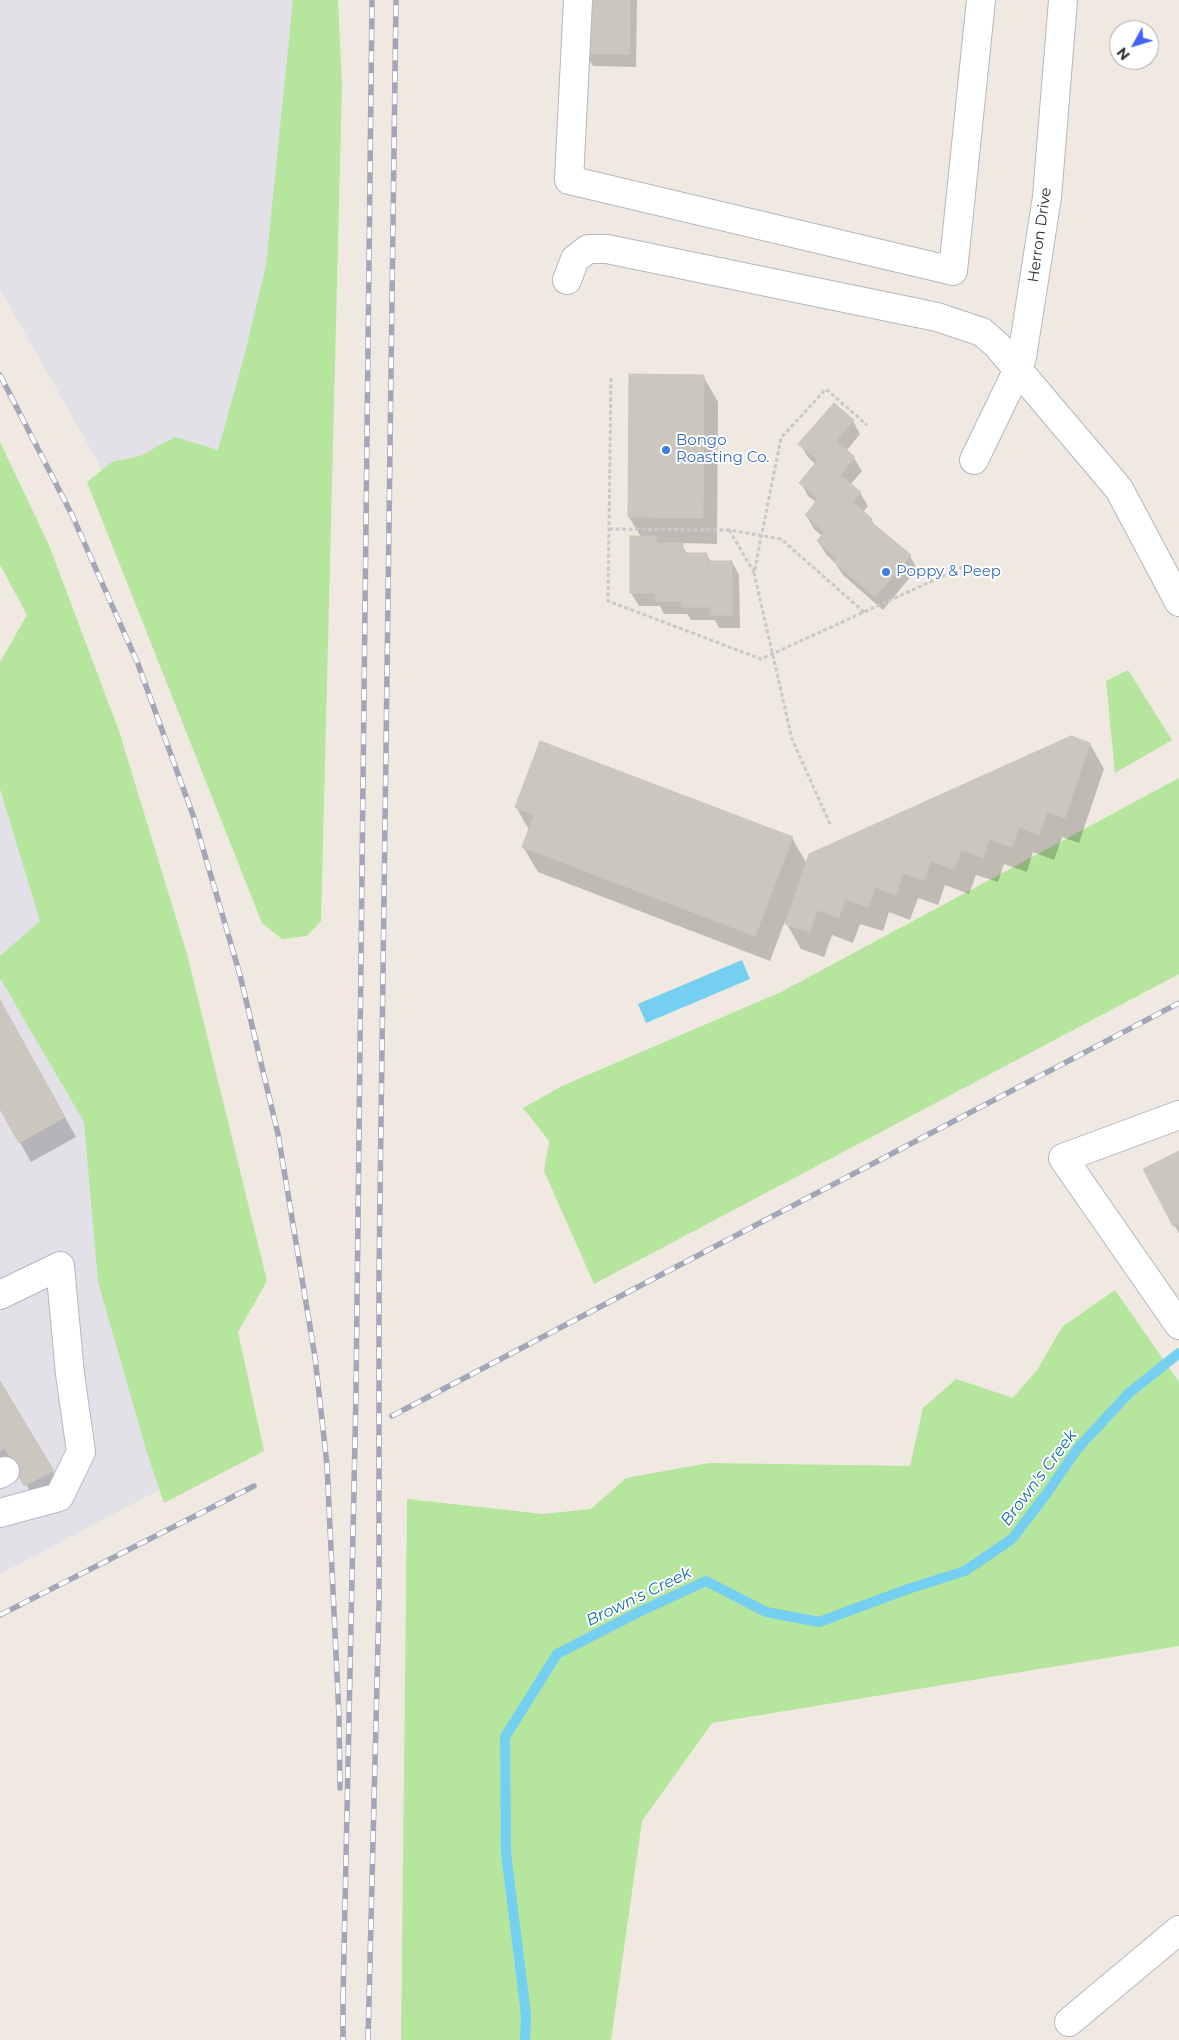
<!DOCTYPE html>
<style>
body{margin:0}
#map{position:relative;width:1179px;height:2040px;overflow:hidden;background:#efe9e1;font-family:Montserrat,sans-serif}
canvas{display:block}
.north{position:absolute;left:1109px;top:20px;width:50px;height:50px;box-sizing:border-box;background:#fff;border:1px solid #ababab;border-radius:50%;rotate:231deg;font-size:14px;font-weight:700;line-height:20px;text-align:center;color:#2e2e2e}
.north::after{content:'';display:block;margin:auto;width:18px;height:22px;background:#4264fb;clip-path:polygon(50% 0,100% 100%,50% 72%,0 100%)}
</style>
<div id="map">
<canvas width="1179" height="2040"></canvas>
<div class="north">N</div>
</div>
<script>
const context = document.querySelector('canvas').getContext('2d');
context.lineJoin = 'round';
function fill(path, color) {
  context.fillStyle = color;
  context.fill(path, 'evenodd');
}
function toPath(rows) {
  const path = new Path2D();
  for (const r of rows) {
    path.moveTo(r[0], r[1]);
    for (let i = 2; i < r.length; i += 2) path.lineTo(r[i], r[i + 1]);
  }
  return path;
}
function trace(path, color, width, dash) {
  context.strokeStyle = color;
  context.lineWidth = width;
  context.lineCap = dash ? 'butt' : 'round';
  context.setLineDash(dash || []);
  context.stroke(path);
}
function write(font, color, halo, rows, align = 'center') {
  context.font = font + ' Montserrat,sans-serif';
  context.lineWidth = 4;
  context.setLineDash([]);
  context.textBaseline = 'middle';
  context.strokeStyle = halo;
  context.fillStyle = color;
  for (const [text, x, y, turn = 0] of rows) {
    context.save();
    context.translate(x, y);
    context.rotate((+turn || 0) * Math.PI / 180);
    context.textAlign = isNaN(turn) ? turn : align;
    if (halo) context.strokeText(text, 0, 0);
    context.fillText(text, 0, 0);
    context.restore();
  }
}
fill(toPath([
 [0,0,323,0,316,494,123,506,0,289],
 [0,793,140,1067,233,1451,0,1574]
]), '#e3e1e8');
fill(toPath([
 [293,0,338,0,342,86,321,921,307,936,282,939,262,923,87,482,112,462,140,456,175,437,218,450,244,357,266,265],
 [0,442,49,545,119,731,187,954,267,1281,238,1332,264,1451,164,1503,147,1453,98,1282,84,1122,0,978,0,956,40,921,0,789,0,662,27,615,0,565],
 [1128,670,1172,740,1115,773,1106,681],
 [1179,778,1179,974,594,1284,544,1171,549,1141,523,1108,562,1086,781,992],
 [1115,1290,1179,1382,1179,1646,712,1723,642,1821,611,2040,401,2040,407,1499,543,1514,591,1509,626,1478,709,1463,910,1466,923,1408,956,1379,1013,1398,1037,1370,1062,1327]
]), '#b6e59e');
fill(toPath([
 [742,960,750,979,646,1023,638,1004]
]), '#75cff0');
fill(toPath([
 [586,0,637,0,636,67,593,66,585,53],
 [630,375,703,376,718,402,717,544,681,543,687,554,706,554,711,562,732,562,739,575,740,628,719,628,715,620,691,620,687,614,664,614,660,606,639,606,631,593,641,537,629,517],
 [853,421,860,434,846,451,854,458,862,471,850,485,860,493,868,506,863,512,871,519,876,528,910,556,917,569,883,610,843,575,835,563,826,554,818,541,822,536,814,529,806,515,817,503,808,496,801,483,816,465,808,457,800,444],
 [1090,744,1104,769,1079,843,1062,837,1054,860,1033,852,1027,872,1004,864,998,882,976,875,969,894,945,885,938,905,918,898,910,920,889,912,883,931,860,924,853,943,832,935,824,957,801,949,785,921,770,961,538,872,523,847,529,830,516,807,792,838,807,864],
 [0,1002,76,1137,31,1162,0,1107],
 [1179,1152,1179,1233,1174,1225],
 [0,1383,64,1491,37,1505,17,1467,0,1476]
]), '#0003');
trace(toPath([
 [525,2040,526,2015,506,1853,505,1737,557,1654,639,1612,706,1581,766,1612,819,1622,908,1589,965,1571,1012,1539,1047,1493,1078,1448,1129,1393,1179,1353]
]), '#75cff0', 10);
const building = toPath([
 [584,0,630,0,630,54,584,54,584,0],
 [629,374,704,375,703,518,628,517,629,374],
 [834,403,854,420,836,441,855,457,840,475,861,492,853,502,872,519,870,521,911,555,875,597,834,562,837,558,817,541,824,532,805,515,818,499,799,483,818,460,798,444,834,403],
 [630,536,656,536,656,543,683,543,683,553,707,553,707,561,732,561,733,615,710,615,710,607,682,607,682,601,655,601,655,593,630,593,630,536],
 [1071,736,1090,743,1065,818,1047,812,1039,835,1019,827,1012,847,989,839,983,858,961,850,954,869,931,861,924,880,903,873,896,895,875,887,868,907,845,899,839,918,817,910,810,932,785,924,809,854,1071,736],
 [540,741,793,837,755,936,522,847,534,815,515,807,540,741],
 [0,1000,65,1117,19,1143,0,1109,0,1000],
 [1179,1151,1179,1223,1173,1226,1143,1169,1179,1151],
 [0,1381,54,1471,24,1486,5,1448,0,1451,0,1381]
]);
fill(building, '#cbc7bf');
trace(building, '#cbc5ba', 1);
const minor = toPath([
 [578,0,569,180,953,271,981,0],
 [567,280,575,259,588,249,607,249,937,317,982,332,997,345,1119,489,1179,602],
 [974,460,1018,369,1022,357,1047,197,1063,0],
 [1179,1115,1063,1158,1179,1325],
 [0,1295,60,1266,70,1374,81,1452,59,1497,0,1513],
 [0,1474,5,1471],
 [1069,2022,1179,1930]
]);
trace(minor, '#b4b7c1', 30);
trace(toPath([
 [611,378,608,601,761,659,965,566],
 [609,529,729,530,781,539,864,612],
 [729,530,754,572],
 [830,824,792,739,754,573,781,438,826,389,867,425]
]), '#c9c9c9', 3, [4, 2.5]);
trace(minor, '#fff', 28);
const rail = toPath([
 [0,375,72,515,138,664,194,818,240,975,278,1134,315,1357,327,1465,339,1717,340,1788],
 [392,1416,1179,1003],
 [0,1615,254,1486],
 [343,1993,343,2040],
 [343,1998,356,1394,372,0],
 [368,2040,379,1603,379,1273,396,0]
]);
trace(rail, '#a3a6b8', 5.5);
trace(rail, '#fff', 4, [11]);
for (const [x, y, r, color] of [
 [666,450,5,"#3f7fe0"],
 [886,572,5,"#3f7fe0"]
]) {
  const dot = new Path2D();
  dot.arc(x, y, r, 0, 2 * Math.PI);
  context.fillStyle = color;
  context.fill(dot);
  trace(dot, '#fff', 2);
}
write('15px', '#2e2e2e', '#fff', [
 ["Herron Drive",1040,235,-82]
]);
write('15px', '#366cbe', '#fff', [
 ["Bongo",676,441],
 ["Roasting Co.",676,458],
 ["Poppy & Peep",896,572]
], 'left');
write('italic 16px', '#0d6fa3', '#fff', [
 ["Brown's Creek",1039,1478,-53],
 ["Brown's Creek",639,1597,-26]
]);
</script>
